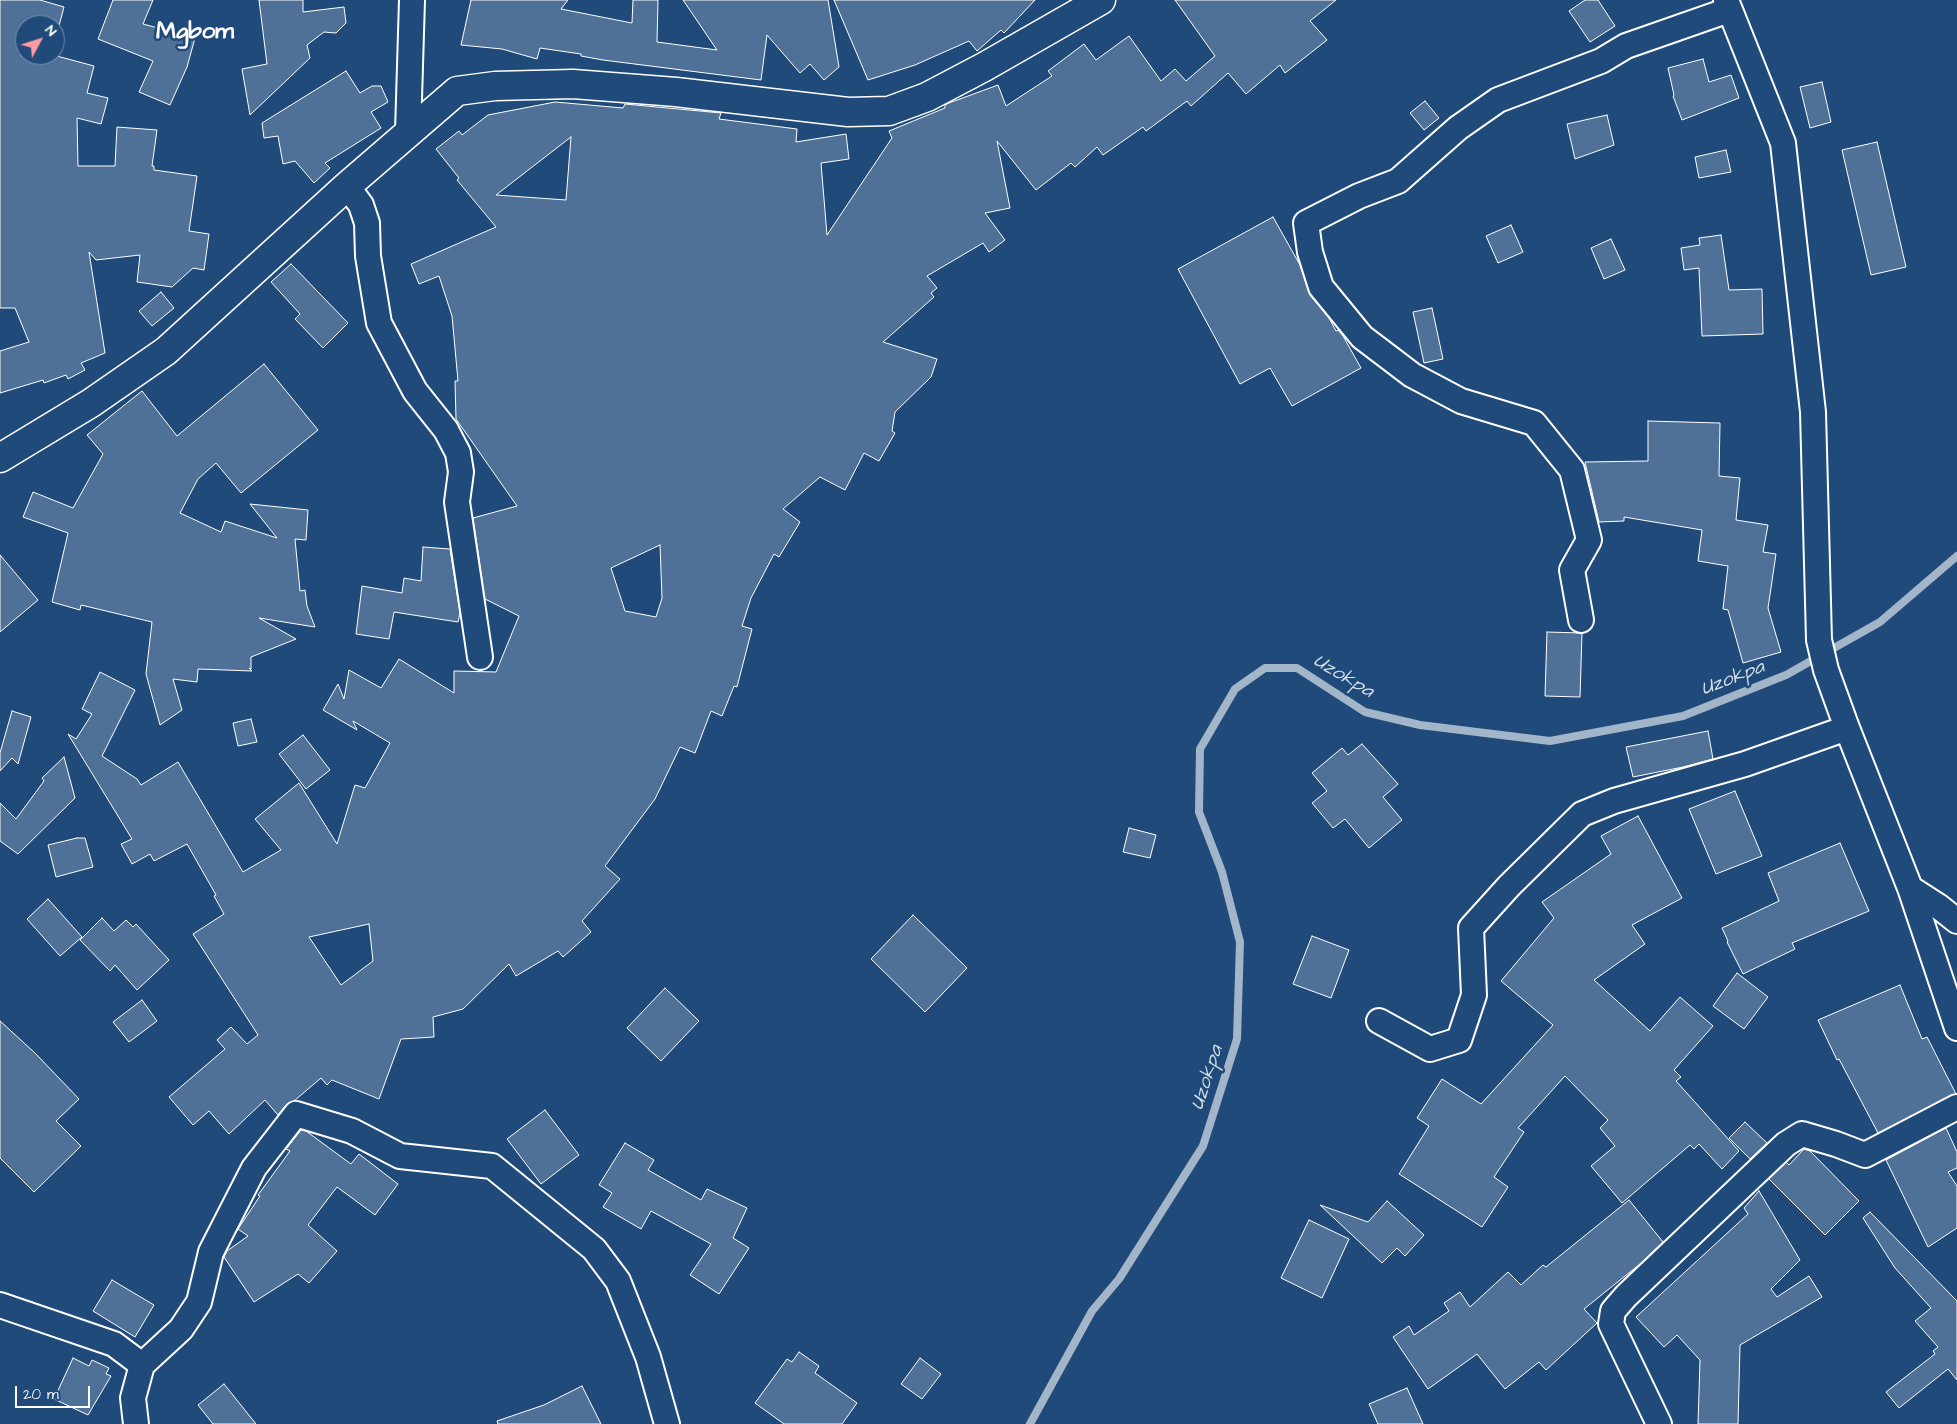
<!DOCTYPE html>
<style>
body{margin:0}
#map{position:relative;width:1957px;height:1424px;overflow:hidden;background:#1f4a7a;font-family:"Architects Daughter",sans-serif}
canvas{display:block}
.north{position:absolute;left:15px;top:15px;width:50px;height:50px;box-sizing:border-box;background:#1f4a7a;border:1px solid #7992af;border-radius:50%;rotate:50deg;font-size:14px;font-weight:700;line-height:20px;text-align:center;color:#fff}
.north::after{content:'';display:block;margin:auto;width:18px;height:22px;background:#ff9aa2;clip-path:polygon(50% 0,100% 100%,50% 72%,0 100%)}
.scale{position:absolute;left:15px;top:1386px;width:75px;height:22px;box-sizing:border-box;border:2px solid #fff;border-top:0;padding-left:6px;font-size:15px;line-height:18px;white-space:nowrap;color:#fff;-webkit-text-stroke:4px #1f4a7a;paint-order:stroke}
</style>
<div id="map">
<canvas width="1957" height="1424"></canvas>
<div class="north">N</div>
<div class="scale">20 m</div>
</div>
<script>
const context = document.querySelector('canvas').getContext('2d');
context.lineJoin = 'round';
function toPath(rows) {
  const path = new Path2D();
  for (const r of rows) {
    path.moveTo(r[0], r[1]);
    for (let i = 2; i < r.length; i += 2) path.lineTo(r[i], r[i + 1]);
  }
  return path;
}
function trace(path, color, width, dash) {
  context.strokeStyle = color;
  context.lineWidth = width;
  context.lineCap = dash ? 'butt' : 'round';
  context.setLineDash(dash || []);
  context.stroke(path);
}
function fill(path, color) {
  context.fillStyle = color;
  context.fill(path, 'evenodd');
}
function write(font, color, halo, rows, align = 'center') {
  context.font = font + ' "Architects Daughter",sans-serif';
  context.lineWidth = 5;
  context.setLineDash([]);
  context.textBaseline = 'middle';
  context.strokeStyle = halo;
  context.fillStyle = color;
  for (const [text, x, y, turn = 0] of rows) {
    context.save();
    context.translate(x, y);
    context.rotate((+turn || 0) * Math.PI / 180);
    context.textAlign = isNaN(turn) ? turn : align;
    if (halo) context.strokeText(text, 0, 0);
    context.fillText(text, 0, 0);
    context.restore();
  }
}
trace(toPath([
 [1030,1424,1092,1311,1119,1279,1203,1146,1237,1039,1240,942,1222,872,1199,812,1200,749,1235,689,1265,668,1297,668,1365,712,1420,725,1550,741,1683,716,1786,675,1880,622,1957,556]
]), '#a3b5c8', 8);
const building = toPath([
 [0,0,40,0,64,7,55,41,55,25,25,25,25,55,53,55,94,66,87,93,108,98,101,124,77,118,78,166,115,166,117,127,157,130,152,166,154,166,154,170,197,176,189,231,209,234,204,270,193,268,172,287,137,282,140,255,96,260,89,252,105,353,81,363,85,370,68,379,66,375,44,383,43,380,0,393,0,351,29,342,15,308,0,308,0,0],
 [113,0,153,0,143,24,195,38,187,67,170,105,139,92,153,61,98,39,113,0],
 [259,0,303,0,303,12,344,7,346,23,336,33,324,32,307,45,310,58,250,115,242,69,267,64,259,0],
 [471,0,568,0,561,9,632,23,633,0,658,0,657,42,717,50,683,0,828,0,839,67,824,80,810,64,800,73,767,35,761,80,603,60,581,56,581,54,540,48,537,59,502,49,461,45,471,0],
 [834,0,1035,0,1004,33,1001,30,977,51,969,41,915,65,868,80,834,0],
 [1175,0,1336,0,1310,21,1327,40,1285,73,1280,65,1246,94,1228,73,1191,106,1187,101,1146,131,1143,127,1103,155,1097,147,1075,167,1071,163,1036,190,997,141,1010,208,985,213,1005,240,989,252,983,243,927,276,937,288,931,293,934,297,883,342,937,359,931,377,895,412,892,431,895,433,879,461,864,453,845,490,820,477,783,509,800,522,779,557,774,554,751,598,742,626,752,629,737,687,734,686,722,716,711,711,695,753,680,747,655,799,605,866,620,879,582,921,591,932,563,957,558,951,516,976,509,964,463,1009,433,1017,434,1037,401,1039,379,1099,332,1080,327,1085,321,1078,294,1101,286,1105,278,1115,265,1100,229,1134,209,1111,193,1125,169,1097,225,1049,217,1040,231,1027,247,1044,258,1035,193,934,224,914,214,896,216,895,187,844,154,861,150,854,132,864,121,844,132,839,68,734,76,739,92,714,82,709,100,672,135,690,102,756,137,779,141,785,178,762,243,872,281,850,255,819,299,783,337,844,355,785,365,788,390,743,353,721,357,730,323,710,338,684,344,699,349,670,381,688,399,659,454,693,454,671,496,672,519,616,485,599,473,518,517,506,456,419,455,381,458,381,452,316,439,276,419,284,411,264,496,227,457,180,459,178,436,149,459,131,462,135,488,115,555,102,623,108,625,104,721,113,719,119,797,129,796,142,846,134,849,159,821,163,827,235,892,138,889,131,945,108,945,105,949,103,998,85,1006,106,1052,76,1048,71,1084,44,1096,60,1129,36,1161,81,1175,69,1186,81,1215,56,1175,0],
 [571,137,566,200,496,195,571,137],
 [660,545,662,598,656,617,625,611,611,568,660,545],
 [369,924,373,961,341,985,309,937,369,924],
 [1585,0,1598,0,1615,26,1590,42,1569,11,1585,0],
 [1703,59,1709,82,1731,75,1739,98,1682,120,1673,96,1674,95,1668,68,1703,59],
 [346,71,360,93,372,86,381,86,388,102,371,112,381,128,325,163,330,168,314,183,295,161,283,164,278,136,264,138,262,123,346,71],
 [1822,82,1831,122,1810,128,1800,87,1822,82],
 [1425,101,1439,118,1424,130,1410,113,1425,101],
 [1607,115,1614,145,1575,159,1567,124,1607,115],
 [1877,142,1906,267,1871,275,1842,150,1877,142],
 [1726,150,1731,172,1699,178,1695,157,1726,150],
 [1273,217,1300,265,1310,295,1329,318,1336,331,1338,330,1343,336,1361,368,1292,406,1270,368,1240,384,1178,269,1273,217],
 [1511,225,1523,252,1498,263,1486,236,1511,225],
 [1721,235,1729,290,1762,289,1763,334,1702,336,1699,268,1684,270,1681,248,1700,245,1699,238,1721,235],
 [1611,239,1625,270,1604,279,1591,248,1611,239],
 [291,264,348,323,323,348,295,319,300,314,271,282,291,264],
 [161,292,174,308,152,326,139,311,161,292],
 [1432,308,1443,359,1424,363,1413,312,1432,308],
 [264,364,318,430,241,493,216,463,198,479,180,513,221,532,225,521,277,538,250,504,308,510,306,540,295,539,300,591,305,590,307,606,315,627,259,618,296,639,251,657,251,669,249,668,252,671,198,669,197,682,173,679,182,710,160,725,146,674,152,622,81,605,80,610,52,602,68,533,23,517,33,492,73,508,103,454,87,435,142,391,177,436,264,364],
 [1648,421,1720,423,1719,476,1740,478,1736,520,1768,525,1763,552,1776,554,1768,608,1781,652,1743,663,1728,610,1723,609,1728,566,1698,561,1702,530,1624,517,1624,521,1599,522,1585,462,1648,461,1648,421],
 [423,547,450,549,460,613,458,622,394,612,389,639,356,634,362,586,402,593,404,578,421,581,423,547],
 [0,555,38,600,0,632,0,555],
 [1547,632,1582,633,1580,697,1545,696,1547,632],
 [12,711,31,717,18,764,12,758,0,771,0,753,12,711],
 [251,719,257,742,238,746,233,723,251,719],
 [1708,731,1713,759,1683,767,1633,777,1626,747,1708,731],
 [303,735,330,770,306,789,279,754,303,735],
 [1362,744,1398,784,1383,797,1402,820,1369,848,1345,819,1333,828,1312,803,1327,791,1312,773,1342,748,1348,755,1362,744],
 [64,757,75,798,18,854,0,841,0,803,16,819,44,781,42,778,64,757],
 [1735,791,1762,856,1716,874,1689,809,1735,791],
 [1638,816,1682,898,1632,925,1645,944,1594,980,1650,1031,1680,997,1713,1026,1674,1070,1681,1077,1676,1081,1739,1151,1722,1169,1699,1144,1694,1149,1690,1145,1622,1203,1591,1166,1615,1146,1600,1128,1608,1120,1565,1076,1518,1128,1524,1132,1494,1177,1508,1187,1482,1227,1399,1174,1429,1126,1417,1118,1442,1079,1481,1104,1553,1025,1501,981,1554,918,1542,902,1611,854,1601,836,1638,816],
 [1129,828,1156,835,1150,858,1123,852,1129,828],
 [77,838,85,838,93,867,56,877,48,845,77,838],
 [1840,843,1869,911,1792,943,1795,949,1743,974,1727,942,1728,941,1722,928,1779,901,1768,873,1840,843],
 [48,899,82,937,60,956,27,919,48,899],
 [913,915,967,968,925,1012,871,959,913,915],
 [102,918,114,931,126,920,133,927,136,924,169,960,137,990,115,965,110,971,80,940,102,918],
 [1312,936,1349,950,1331,998,1293,984,1312,936],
 [1737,973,1768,997,1744,1029,1713,1006,1737,973],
 [1900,985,1922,1039,1927,1037,1956,1094,1878,1133,1839,1059,1837,1060,1818,1020,1900,985],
 [665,988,699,1021,661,1061,627,1028,665,988],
 [142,1000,157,1021,129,1042,113,1022,142,1000],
 [0,1021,35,1053,79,1099,56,1121,81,1146,34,1192,0,1158,0,1021],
 [545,1110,579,1155,541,1184,507,1139,545,1110],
 [1745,1122,1767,1143,1750,1159,1729,1138,1745,1122],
 [1946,1128,1957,1152,1957,1168,1948,1172,1957,1186,1957,1228,1928,1247,1886,1160,1946,1128],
 [301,1130,306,1131,351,1164,359,1154,398,1184,375,1215,337,1187,308,1225,337,1251,309,1283,298,1274,254,1302,224,1257,227,1251,248,1236,238,1229,260,1196,258,1195,290,1151,286,1149,301,1130],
 [625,1143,654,1160,648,1170,701,1200,707,1189,747,1208,733,1238,749,1248,719,1294,690,1275,711,1244,651,1211,641,1229,603,1207,612,1193,599,1185,625,1143],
 [1804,1149,1810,1151,1859,1201,1825,1235,1769,1179,1786,1162,1789,1165,1804,1149],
 [1759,1191,1800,1260,1771,1289,1777,1297,1809,1276,1822,1297,1740,1345,1738,1424,1698,1424,1700,1360,1677,1335,1664,1347,1636,1317,1748,1214,1744,1208,1759,1191],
 [1629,1200,1663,1242,1640,1264,1584,1309,1597,1323,1546,1370,1539,1362,1505,1389,1477,1354,1428,1389,1393,1337,1409,1326,1414,1335,1449,1311,1444,1303,1460,1292,1470,1307,1508,1272,1521,1285,1543,1265,1546,1267,1629,1200],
 [1387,1201,1424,1235,1405,1256,1397,1248,1382,1263,1320,1205,1368,1222,1387,1201],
 [1870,1212,1957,1301,1957,1380,1948,1369,1899,1408,1886,1392,1935,1354,1933,1351,1938,1347,1915,1321,1931,1308,1895,1268,1863,1218,1870,1212],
 [1309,1220,1349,1239,1322,1298,1281,1278,1309,1220],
 [112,1280,154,1305,135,1337,93,1311,112,1280],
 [799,1352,819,1366,815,1373,857,1403,842,1424,784,1424,755,1403,787,1359,792,1362,799,1352],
 [73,1358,89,1366,92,1360,109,1368,106,1374,111,1376,88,1415,54,1399,73,1358],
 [920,1358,941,1374,922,1399,901,1384,920,1358],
 [224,1384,256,1424,213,1424,198,1405,224,1384],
 [582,1386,601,1424,498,1424,497,1421,544,1405,582,1386],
 [1407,1388,1423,1424,1378,1424,1369,1404,1407,1388]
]);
fill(building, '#507197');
trace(building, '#fff', 1);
const minor = toPath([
 [1726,0,1783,143,1813,412,1819,640,1826,670,1847,728,1910,888,1957,1028],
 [408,132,412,0],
 [347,186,361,205,367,223,368,256,379,323,415,391,446,430,458,453,461,472,457,502,480,657],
 [1581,620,1572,570,1589,540,1572,470,1534,423,1461,401,1412,375,1362,337,1321,287,1310,252,1306,223,1359,196,1398,181,1458,128,1498,100,1601,61,1626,46,1729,10],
 [1910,888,1938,906,1957,921],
 [1379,1021,1430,1049,1459,1040,1474,995,1471,928,1509,886,1582,814,1614,801,1745,764,1847,728],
 [0,1305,114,1344,142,1365],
 [136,1424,133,1398,142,1365,181,1329,199,1302,211,1252,254,1168,296,1114,352,1131,400,1156,492,1166,594,1249,618,1281,648,1357,667,1424],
 [1659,1424,1611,1324,1613,1311,1626,1296,1786,1144,1802,1134,1836,1144,1865,1155,1957,1107]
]);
const secondary = toPath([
 [0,458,91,403,166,351,347,186,457,91,495,86,573,84,676,92,848,112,889,111,927,97,984,67,1101,0]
]);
trace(minor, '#fff', 28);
trace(secondary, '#fff', 31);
trace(minor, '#1f4a7a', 24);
trace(secondary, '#1f4a7a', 28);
write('italic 20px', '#d8e0e8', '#1f4a7a', [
 ["Uzokpa",1343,677,31],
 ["Uzokpa",1733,679,-21],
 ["Uzokpa",1208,1078,-72]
]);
write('bold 24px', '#fff', '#1f4a7a', [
 ["Mgbom",195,33]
]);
</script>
